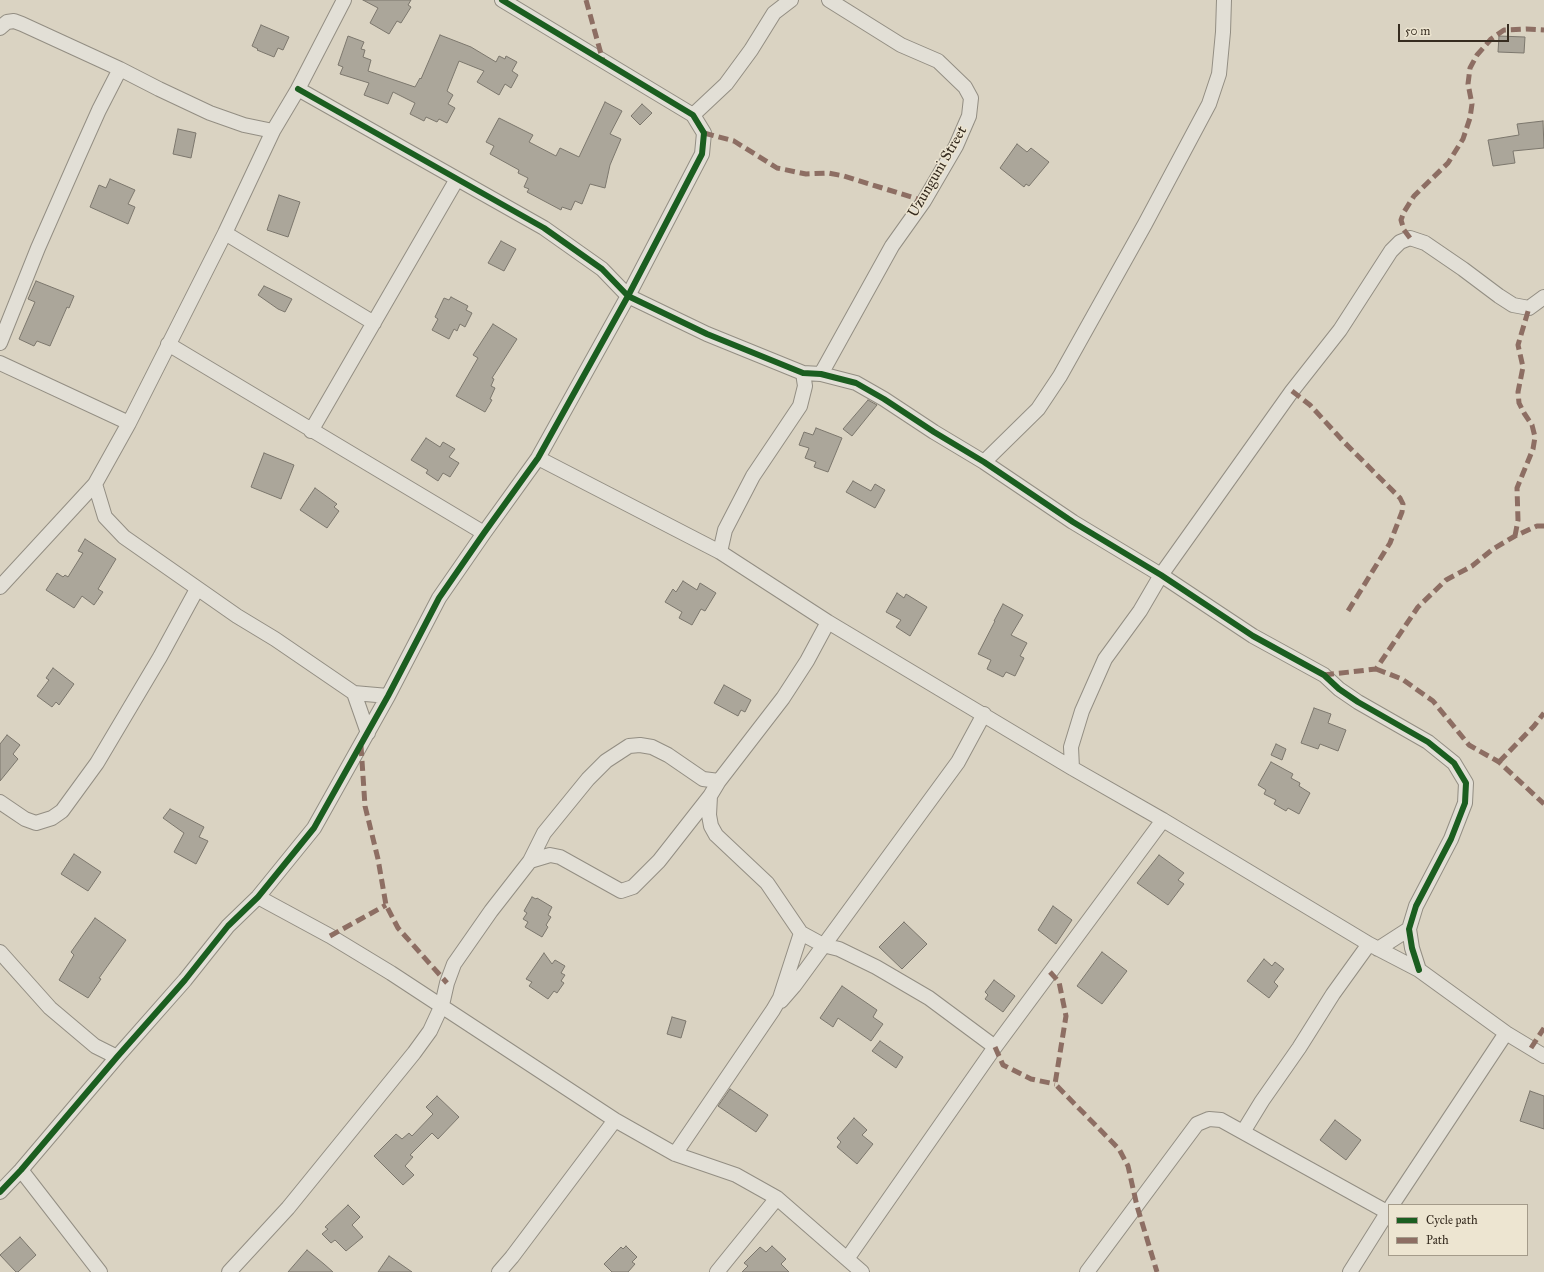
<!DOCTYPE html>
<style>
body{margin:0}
#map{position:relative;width:1544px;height:1272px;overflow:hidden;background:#dad3c2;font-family:"IM FELL Great Primer",serif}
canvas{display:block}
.legend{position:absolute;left:1388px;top:1204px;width:140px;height:52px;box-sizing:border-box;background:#ede5d1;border:1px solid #a49b8a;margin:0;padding:5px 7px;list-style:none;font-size:12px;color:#362c20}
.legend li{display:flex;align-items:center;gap:8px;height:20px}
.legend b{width:20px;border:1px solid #a49b8a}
.scale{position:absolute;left:1398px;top:24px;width:111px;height:18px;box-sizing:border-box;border:2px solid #362c20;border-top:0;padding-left:5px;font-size:12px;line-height:14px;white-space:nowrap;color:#362c20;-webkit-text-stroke:3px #ede5d1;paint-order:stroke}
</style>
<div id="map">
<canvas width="1544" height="1272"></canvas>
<ul class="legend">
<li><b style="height:5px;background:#1b5e20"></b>Cycle path</li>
<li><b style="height:5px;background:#8d6e63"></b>Path</li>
</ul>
<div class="scale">50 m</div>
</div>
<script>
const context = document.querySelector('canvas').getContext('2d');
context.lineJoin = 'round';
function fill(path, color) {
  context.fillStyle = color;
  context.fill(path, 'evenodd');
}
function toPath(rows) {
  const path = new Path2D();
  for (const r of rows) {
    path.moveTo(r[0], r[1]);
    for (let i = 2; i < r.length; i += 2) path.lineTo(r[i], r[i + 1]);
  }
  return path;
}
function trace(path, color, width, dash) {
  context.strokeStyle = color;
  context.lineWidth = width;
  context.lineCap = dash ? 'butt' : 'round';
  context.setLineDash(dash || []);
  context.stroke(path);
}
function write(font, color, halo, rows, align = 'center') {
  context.font = font + ' "IM FELL Great Primer",serif';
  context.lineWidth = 3;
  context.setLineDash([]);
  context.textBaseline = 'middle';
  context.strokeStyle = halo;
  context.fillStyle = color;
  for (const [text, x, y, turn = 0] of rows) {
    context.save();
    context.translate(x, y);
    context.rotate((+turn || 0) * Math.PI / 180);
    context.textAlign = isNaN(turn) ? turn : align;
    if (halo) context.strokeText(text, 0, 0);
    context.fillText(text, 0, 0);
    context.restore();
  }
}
const building = toPath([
 [363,0,411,0,408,5,411,7,401,23,397,21,389,34,370,23,378,8,363,0],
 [261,25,289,37,283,50,278,48,274,57,257,50,258,49,252,46,261,25],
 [440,35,471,47,496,62,499,56,505,59,506,56,517,62,512,71,518,75,511,88,505,84,499,95,477,82,484,71,459,61,447,91,453,95,448,104,455,108,447,123,439,119,437,122,426,117,424,121,410,114,415,103,393,92,388,104,364,95,369,83,340,74,343,67,338,65,348,36,364,42,361,49,365,50,363,57,371,60,368,71,415,87,420,78,421,79,440,35],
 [1499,36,1525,37,1524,53,1498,52,1499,36],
 [605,102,622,111,610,134,621,139,610,165,605,188,590,184,582,204,575,201,571,210,562,207,561,210,527,192,529,189,524,187,528,178,518,173,519,170,490,154,494,146,486,142,499,118,533,135,529,142,556,156,560,148,579,157,605,102],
 [642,104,652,113,640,125,631,116,642,104],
 [1543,121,1544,148,1513,151,1515,163,1493,166,1488,140,1519,135,1517,124,1543,121],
 [178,129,196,133,191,158,173,154,178,129],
 [1017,144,1027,152,1031,148,1049,162,1029,186,1026,184,1024,187,1000,168,1017,144],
 [110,179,135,190,128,204,135,207,128,224,90,207,99,185,106,188,110,179],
 [279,195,300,202,288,237,267,230,279,195],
 [501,241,516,249,504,271,488,263,501,241],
 [36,281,74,296,69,308,67,307,50,346,37,341,34,346,19,339,35,302,28,299,36,281],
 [264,286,292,299,285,312,278,309,258,295,264,286],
 [451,297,468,306,466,310,472,313,465,327,460,324,457,331,454,329,449,339,432,330,438,319,435,317,444,298,449,300,451,297],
 [493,324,517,339,492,378,494,379,491,386,495,388,490,399,492,400,485,412,456,396,478,358,473,355,493,324],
 [868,400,877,405,852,436,843,429,868,400],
 [816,428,842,438,828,472,814,467,816,462,805,458,809,448,799,445,804,432,813,435,816,428],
 [426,438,440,447,443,442,455,449,449,457,459,463,450,477,443,473,438,481,426,473,428,470,411,460,426,438],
 [264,453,294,465,281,499,251,487,264,453],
 [853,481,871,491,875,484,885,490,875,508,846,492,853,481],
 [315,488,337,504,334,507,339,511,327,528,300,510,315,488],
 [85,539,116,559,98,589,103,592,94,605,82,596,74,608,46,590,57,573,63,577,65,575,68,577,83,553,78,551,85,539],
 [683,581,697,590,700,583,716,593,705,611,701,609,692,625,679,618,682,612,665,602,673,589,676,592,683,581],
 [897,593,904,598,906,594,927,607,910,636,896,627,901,620,886,612,897,593],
 [1003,604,1023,615,1011,635,1027,643,1020,656,1024,658,1015,676,1006,672,1003,677,987,669,991,660,978,654,995,621,994,621,1003,604],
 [53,668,74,684,59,705,56,702,52,707,37,696,49,680,46,678,53,668],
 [724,685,751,700,745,712,741,710,738,716,714,703,724,685],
 [1314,708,1331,714,1328,723,1346,730,1338,751,1320,744,1318,749,1301,743,1314,708],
 [7,735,20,745,13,754,18,759,0,781,0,744,7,735],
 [1276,744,1286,749,1282,760,1271,755,1276,744],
 [1271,762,1293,774,1291,778,1300,783,1299,786,1310,793,1299,814,1288,808,1286,811,1274,804,1276,800,1264,794,1266,790,1258,785,1271,762],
 [170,809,204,827,199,837,208,841,196,864,174,852,184,833,163,818,170,809],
 [74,854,101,872,88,891,61,874,74,854],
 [1159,855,1184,873,1178,880,1184,884,1168,905,1137,883,1159,855],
 [532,897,536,899,537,898,552,907,548,915,551,917,546,925,548,927,542,937,525,927,528,922,523,919,527,913,524,911,532,897],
 [1053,906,1072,920,1056,944,1038,930,1053,906],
 [95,918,126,940,99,978,101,979,88,998,59,980,74,955,71,952,95,918],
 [904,922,927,944,902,969,879,947,904,922],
 [1102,952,1127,971,1102,1004,1077,986,1102,952],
 [544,953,552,964,555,960,565,966,561,973,565,975,561,981,564,983,557,993,554,991,548,999,529,986,532,982,526,979,544,953],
 [1264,959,1272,966,1275,962,1284,969,1274,982,1278,986,1269,998,1247,981,1264,959],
 [994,980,1015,996,1003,1012,985,999,988,995,985,992,994,980],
 [842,986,877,1010,873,1017,883,1024,871,1041,838,1018,833,1027,820,1018,842,986],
 [672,1017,686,1021,681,1038,667,1034,672,1017],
 [880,1041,903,1057,896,1068,872,1051,880,1041],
 [730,1089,768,1115,756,1132,718,1106,730,1089],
 [1530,1091,1544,1096,1544,1129,1520,1121,1530,1091],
 [437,1096,459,1117,438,1139,432,1133,410,1155,413,1157,405,1166,414,1175,403,1185,374,1156,396,1134,402,1139,409,1133,412,1136,433,1114,426,1107,437,1096],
 [854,1118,867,1130,862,1135,873,1144,857,1164,837,1147,841,1142,837,1138,854,1118],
 [1335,1120,1361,1140,1346,1160,1320,1140,1335,1120],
 [348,1205,360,1217,352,1225,363,1237,346,1251,335,1240,331,1243,322,1234,328,1229,325,1227,348,1205],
 [20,1237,36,1255,18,1272,16,1272,0,1255,20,1237],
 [626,1246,637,1257,632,1262,635,1264,628,1272,612,1272,604,1264,621,1247,623,1249,626,1246],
 [772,1246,786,1259,781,1264,789,1272,742,1272,748,1266,744,1263,760,1247,766,1252,772,1246],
 [307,1250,324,1264,333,1272,288,1272,307,1250],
 [389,1256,412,1272,378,1272,389,1256]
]);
fill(building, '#aba69a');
trace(building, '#7c776d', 1);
const street = toPath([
 [0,28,7,22,14,21,22,24,120,69,159,89,210,113,244,125,273,131],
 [298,89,544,228,602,269,628,296,707,334,803,373,821,374,856,383,884,399,934,432,984,462,1073,522,1161,575,1253,636,1324,675,1339,689,1358,702,1428,742,1454,763,1466,783,1465,803,1451,839,1416,906,1409,929,1412,948,1419,970],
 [693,115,726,84,751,50,774,13,791,0],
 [225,233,374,323],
 [0,343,38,248,78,157,99,110,120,69],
 [168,344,484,533],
 [0,363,129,423],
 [821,374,892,246,924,201,956,146,969,116,971,98,965,87,938,61,901,45,829,0],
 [311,431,457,179],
 [538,458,720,552,828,622,1072,768,1163,820,1369,944,1419,970,1506,1033,1544,1056],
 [984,462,1038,409,1060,376,1145,224,1209,104,1219,74,1223,32,1224,0],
 [95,484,105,517,124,537,237,616,275,639,354,693,388,696],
 [720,552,725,530,753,476,800,406,805,386,803,373],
 [0,587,95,484,129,423,225,233,273,131,298,89,344,0],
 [354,693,368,733],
 [1072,768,1071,747,1082,711,1105,659,1140,611,1161,575,1292,391,1340,330,1391,251,1400,242,1410,238,1425,243,1463,269,1499,296,1513,305,1529,308,1544,297],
 [0,802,25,819,36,823,52,818,62,811,97,763,160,657,197,589],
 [530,861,550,855,560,857,621,891,633,887,659,861,710,796],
 [258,897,330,936,391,973,615,1120,675,1154,736,1175,777,1198,862,1272],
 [801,933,823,945,839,949,876,967,929,998,995,1047],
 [1378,949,1409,929],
 [0,952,50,1008,95,1046,117,1057],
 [781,1001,794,986,958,762,984,714],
 [1243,1132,1262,1101,1299,1048,1333,994,1369,944],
 [675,1154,773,1010,780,998,801,933,767,883,716,835,711,826,709,815,710,796,719,781,783,698,807,661,828,622],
 [21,1170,100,1272],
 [0,1192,21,1170,117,1057,185,980,228,926,258,897,314,828,388,696,439,598,484,533,538,458,628,296,702,154,704,133,693,115,502,0],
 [1392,1205,1506,1033],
 [847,1259,995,1047,1163,820],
 [229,1272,288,1208,414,1053,430,1031,442,1005,447,983,454,964,491,911,530,861,544,833,588,779,606,761,629,746,640,745,652,747,668,755,703,779,719,781],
 [499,1272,512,1257,615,1120],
 [717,1272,777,1198],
 [1087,1272,1197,1124,1209,1119,1221,1120,1387,1212],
 [1350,1272,1389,1210]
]);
trace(street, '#938e83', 16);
trace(street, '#e2dfd6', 14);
trace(toPath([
 [586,0,603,61],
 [704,133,734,141,777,168,806,174,828,173,844,176,924,201],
 [1410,238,1404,230,1401,220,1404,212,1414,196,1448,163,1463,139,1470,118,1472,104,1468,84,1470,68,1477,55,1491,39,1504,30,1526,29,1544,30],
 [1292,391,1310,405,1344,442,1400,498,1403,504,1402,512,1390,543,1348,611],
 [1515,536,1518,520,1517,488,1533,449,1535,437,1532,425,1524,413,1519,403,1518,392,1523,367,1518,345,1529,308],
 [1376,669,1402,679,1433,701,1469,745,1499,762,1544,804],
 [1324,675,1376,669,1418,607,1446,580,1472,566,1493,549,1515,536,1537,526,1544,526],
 [361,746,365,806,378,859,386,905,398,928,447,983],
 [1499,762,1534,726,1544,713],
 [330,936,386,905],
 [1050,972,1059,982,1066,1016,1055,1084,1119,1149,1128,1166,1137,1206,1157,1272],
 [995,1047,1003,1065,1031,1079,1055,1084],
 [1531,1048,1544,1028]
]), '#8d6e63', 5, [10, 5]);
trace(toPath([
 [298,89,544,228,602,269,628,296,707,334,803,373,821,374,856,383,884,399,934,432,984,462,1073,522,1161,575,1253,636,1324,675,1339,689,1358,702,1428,742,1454,763,1466,783,1465,803,1451,839,1416,906,1409,929,1412,948,1419,970],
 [0,1192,21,1170,117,1057,185,980,228,926,258,897,314,828,388,696,439,598,484,533,538,458,628,296,702,154,704,133,693,115,502,0]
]), '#1b5e20', 6);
write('15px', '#362c20', '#ede5d1', [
 ["Uzunguni Street",938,172,-60]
]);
</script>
